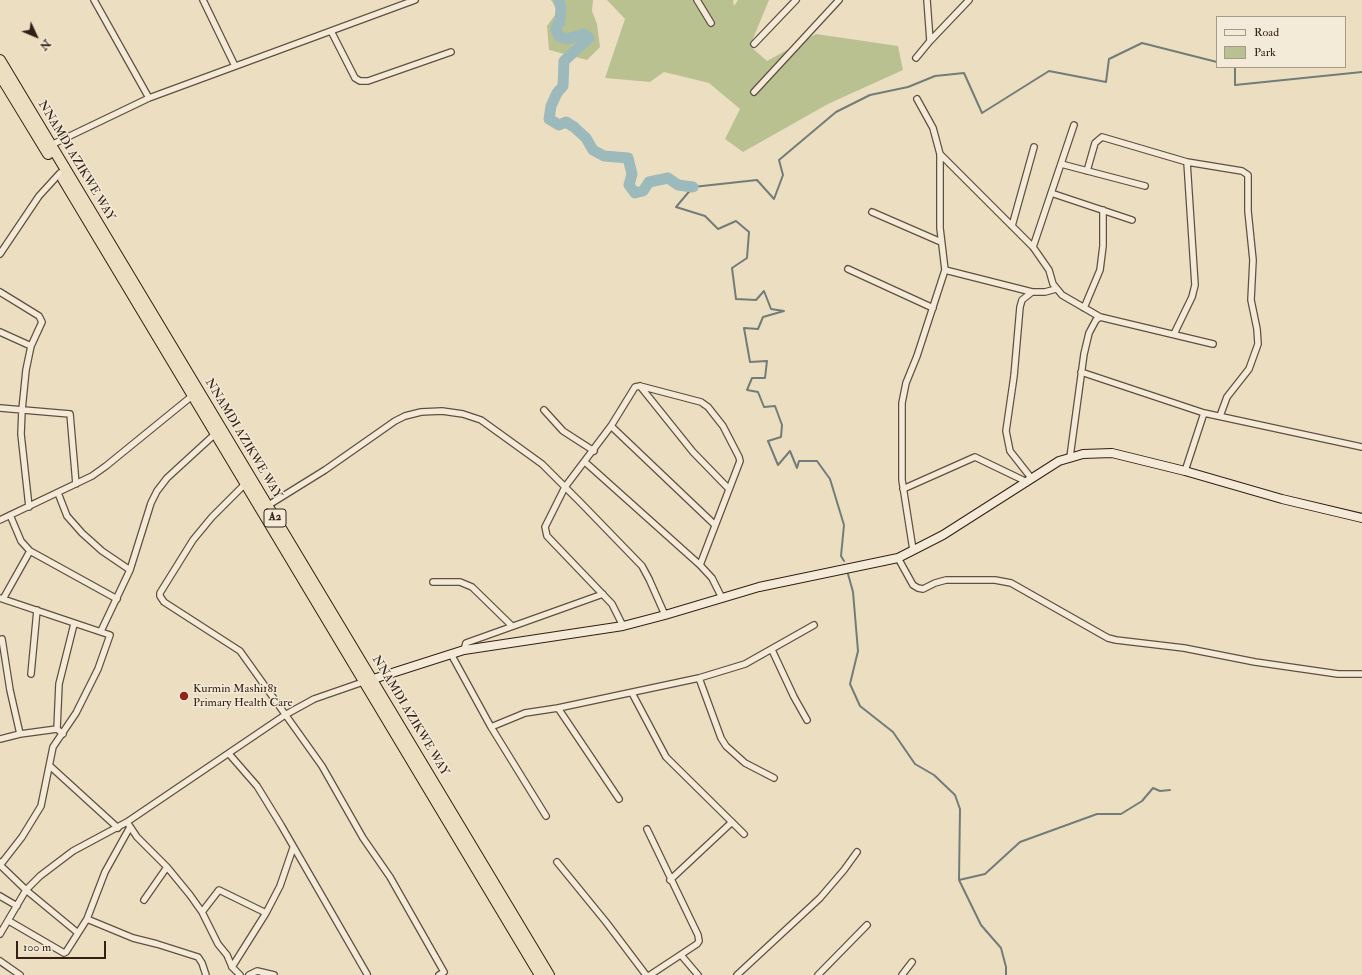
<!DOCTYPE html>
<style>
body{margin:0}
#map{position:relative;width:1362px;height:975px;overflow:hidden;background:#ecdfc1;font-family:"IM FELL Double Pica",serif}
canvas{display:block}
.legend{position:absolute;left:1216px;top:16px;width:130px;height:52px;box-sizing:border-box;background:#f3ead7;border:1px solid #a6998a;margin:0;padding:5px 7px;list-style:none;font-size:12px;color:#331f16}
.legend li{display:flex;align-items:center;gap:8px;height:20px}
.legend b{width:20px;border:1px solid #a6998a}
.north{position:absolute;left:16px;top:16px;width:40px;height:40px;-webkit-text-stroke:3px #f3ead7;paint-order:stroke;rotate:134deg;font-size:11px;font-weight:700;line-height:16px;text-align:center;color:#331f16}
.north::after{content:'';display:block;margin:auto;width:14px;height:18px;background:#331f16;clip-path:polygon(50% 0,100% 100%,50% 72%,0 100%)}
.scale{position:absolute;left:16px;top:941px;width:90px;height:18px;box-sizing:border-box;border:2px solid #331f16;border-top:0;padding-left:5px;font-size:12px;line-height:14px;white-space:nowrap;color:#331f16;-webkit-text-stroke:3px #f3ead7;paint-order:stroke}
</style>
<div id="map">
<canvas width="1362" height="975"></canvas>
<ul class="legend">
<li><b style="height:5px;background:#f3ead7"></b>Road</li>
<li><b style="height:11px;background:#bac191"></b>Park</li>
</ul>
<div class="north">N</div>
<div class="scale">100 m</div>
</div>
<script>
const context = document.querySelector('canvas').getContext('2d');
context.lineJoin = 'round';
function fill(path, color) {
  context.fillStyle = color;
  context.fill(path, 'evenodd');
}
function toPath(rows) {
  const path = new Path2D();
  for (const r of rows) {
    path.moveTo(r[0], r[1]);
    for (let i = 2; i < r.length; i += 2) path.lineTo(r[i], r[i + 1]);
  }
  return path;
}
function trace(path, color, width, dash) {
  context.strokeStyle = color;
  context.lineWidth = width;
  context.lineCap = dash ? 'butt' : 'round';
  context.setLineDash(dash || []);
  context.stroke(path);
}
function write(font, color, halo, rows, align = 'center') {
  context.font = font + ' "IM FELL Double Pica",serif';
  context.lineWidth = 3;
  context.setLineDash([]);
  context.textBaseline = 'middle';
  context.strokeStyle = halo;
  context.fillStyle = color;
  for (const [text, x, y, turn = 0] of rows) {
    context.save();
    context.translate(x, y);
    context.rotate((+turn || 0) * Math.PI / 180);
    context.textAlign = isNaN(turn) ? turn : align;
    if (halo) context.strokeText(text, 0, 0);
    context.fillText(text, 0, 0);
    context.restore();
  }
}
fill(toPath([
 [551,0,593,0,592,11,597,24,600,47,587,60,549,50,547,26,558,11],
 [607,0,733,0,734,6,738,0,769,0,750,46,767,61,816,34,898,46,903,70,828,104,743,152,725,139,740,109,709,83,664,72,650,82,605,78,625,19]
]), '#bac191');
trace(toPath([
 [1235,67,1235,85,1362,72],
 [844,561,841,556,844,525,830,479,817,461,799,461,797,468,790,451,778,465,768,441,781,437,782,425,775,406,764,407,758,392,747,390,752,378,765,378,767,361,750,362,744,328,758,329,763,317,784,311,771,309,764,291,756,300,736,299,732,268,747,258,749,232,736,221,718,229,705,216,676,207,693,187,757,180,774,199,783,175,779,160,836,112,870,95,908,87,935,76,964,73,982,113,1049,71,1106,82,1109,59,1142,43,1217,62],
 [848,574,853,592,858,651,850,684,860,706,893,732,915,764,934,775,955,795,960,809,959,880,981,925,1001,948,1006,967,1006,975],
 [959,880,985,874,1020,842,1097,814,1121,814,1142,801,1153,788,1160,791,1170,790]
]), '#727c7a', 2);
trace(toPath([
 [559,0,561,9,560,20,556,29,559,36,567,39,584,34,589,38,564,61,563,86,557,93,551,106,549,119,559,125,566,122,574,127,586,138,593,150,604,156,628,158,632,174,629,185,635,193,643,191,649,182,668,178,678,185,693,187]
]), '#9cbabc', 11);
const street = toPath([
 [94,0,149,98],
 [203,0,235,66],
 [697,0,711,23],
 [331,31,355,78,360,81,368,81,451,52],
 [930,41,969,0],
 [754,44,796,0],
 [916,58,930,41,927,0],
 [754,92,839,0],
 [51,145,149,98,415,0],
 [940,154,1033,247,1049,270,1053,284,1062,295,1100,317,1213,344],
 [1061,164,1145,186],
 [1087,171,1095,143,1102,137,1187,162],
 [1051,193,1132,220],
 [872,212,941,242],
 [1012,226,1034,147],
 [1033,247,1074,125],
 [0,254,39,196,60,173],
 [848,269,933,308],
 [945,270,1032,292],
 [0,292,39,316,42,322,31,346,26,370,22,410,21,434,29,507],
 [1084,308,1100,270,1103,246,1103,210],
 [0,332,31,346],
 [1174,334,1192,297,1195,285,1187,162,1242,171,1248,175,1248,211,1253,260,1251,300,1257,329,1258,344,1249,369,1227,397,1220,416],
 [1081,372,1204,413,1362,447],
 [640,386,693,452,728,488],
 [0,408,70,414,76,484],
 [544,410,563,431,594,451],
 [611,426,715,525],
 [1070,457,1084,354,1089,333,1096,320,1100,317],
 [585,462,700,565,712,578,722,598],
 [1185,471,1204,413],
 [1032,479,1010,451,1006,431,1014,376,1020,307,1022,300,1032,292,1045,292,1056,289],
 [246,483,212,517,193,540,160,593,160,596,164,602,240,651,322,766,363,838,390,877,444,972,439,975],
 [903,489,975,457,1027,482],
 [58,493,67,516,82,533,102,551,130,570],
 [267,506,325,470,395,421,405,416,421,412,442,411,463,414,481,420,542,464,581,503,642,566,649,579,665,615],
 [10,515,21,541,30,551,117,599],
 [0,520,92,476,106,466,192,396],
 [913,550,902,480,902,403,906,383,917,356,945,270,940,228,940,154,933,128,917,99],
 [898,558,913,585,918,588,923,589,935,583,946,580,995,580,1011,583,1108,638,1116,640,1184,648,1255,662,1338,674,1362,674],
 [433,582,460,582,472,587,512,626],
 [0,598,110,635,98,669,76,713,53,747,41,806,22,837,1,864,0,862],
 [3,599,30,551],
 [623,626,612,604,547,536,545,527,565,487,611,426,635,387,640,386,701,402,708,407,723,426,739,457,740,461,700,565],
 [101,631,130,570,151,503,157,491,167,478,215,434],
 [2,639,10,690,20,734],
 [464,650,466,643,603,594],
 [772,650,794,697,807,720],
 [451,654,491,727,546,816],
 [31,674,37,610],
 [699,678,721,738,726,746,745,763,774,778],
 [632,693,666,757,744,834],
 [558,708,699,678,745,664,814,625],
 [491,727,525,713,558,708,619,799],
 [57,729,59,684,74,624],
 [0,739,20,734,57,729,63,734],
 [230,755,257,786,281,825,367,974],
 [50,766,118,828],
 [129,825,137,837,167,867,190,895,202,912,218,944,227,955,232,967,240,975],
 [647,829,698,935,699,941,697,944,650,975],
 [557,862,606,922,646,975],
 [0,865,26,890,78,933],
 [670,880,732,822],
 [0,896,17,906],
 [144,900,167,867],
 [202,912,219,890,266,913],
 [87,919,133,938,157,944,198,957,202,963,206,975],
 [9,921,64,953,66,952,87,919,105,872,130,827],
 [0,934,26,890,40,876,73,851,127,822,285,715,314,699,363,682],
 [681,955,698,975],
 [0,961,20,975],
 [232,967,266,913,280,886,293,848],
 [249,975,257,971,274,975],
 [737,975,820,898,844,870,857,852],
 [818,975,867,925],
 [902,975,912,962]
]);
const secondary = toPath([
 [367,681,464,650,623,626,665,615,759,587,898,558,943,535,1059,461,1083,454,1112,453,1185,471,1282,499,1362,518]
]);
const highway = toPath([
 [0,60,549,975],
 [0,75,48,154],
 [63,179,540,975]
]);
trace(street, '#614f41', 8);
trace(secondary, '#331f16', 10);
trace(highway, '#331f16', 12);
trace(street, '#f3ead7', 5.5);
trace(secondary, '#f3ead7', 8);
trace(highway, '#ecdfc1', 10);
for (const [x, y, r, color] of [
 [184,696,5,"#8f2418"]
]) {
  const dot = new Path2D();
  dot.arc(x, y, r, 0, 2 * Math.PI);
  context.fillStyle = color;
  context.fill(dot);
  trace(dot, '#f3ead7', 1.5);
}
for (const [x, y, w] of [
 [275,518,22]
]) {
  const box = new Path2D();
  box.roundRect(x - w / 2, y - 9, w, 18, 3);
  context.fillStyle = '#f3ead7';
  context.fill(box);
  trace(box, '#331f16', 1);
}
write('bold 11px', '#331f16', null, [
 ["A2",275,518]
]);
write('12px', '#331f16', '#f3ead7', [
 ["NNAMDI AZIKWE WAY",76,161,59],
 ["NNAMDI AZIKWE WAY",243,439,59],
 ["NNAMDI AZIKWE WAY",410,716,59]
]);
write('12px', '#331f16', '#f3ead7', [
 ["Kurmin Mashi181",193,689],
 ["Primary Health Care",193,703]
], 'left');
</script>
